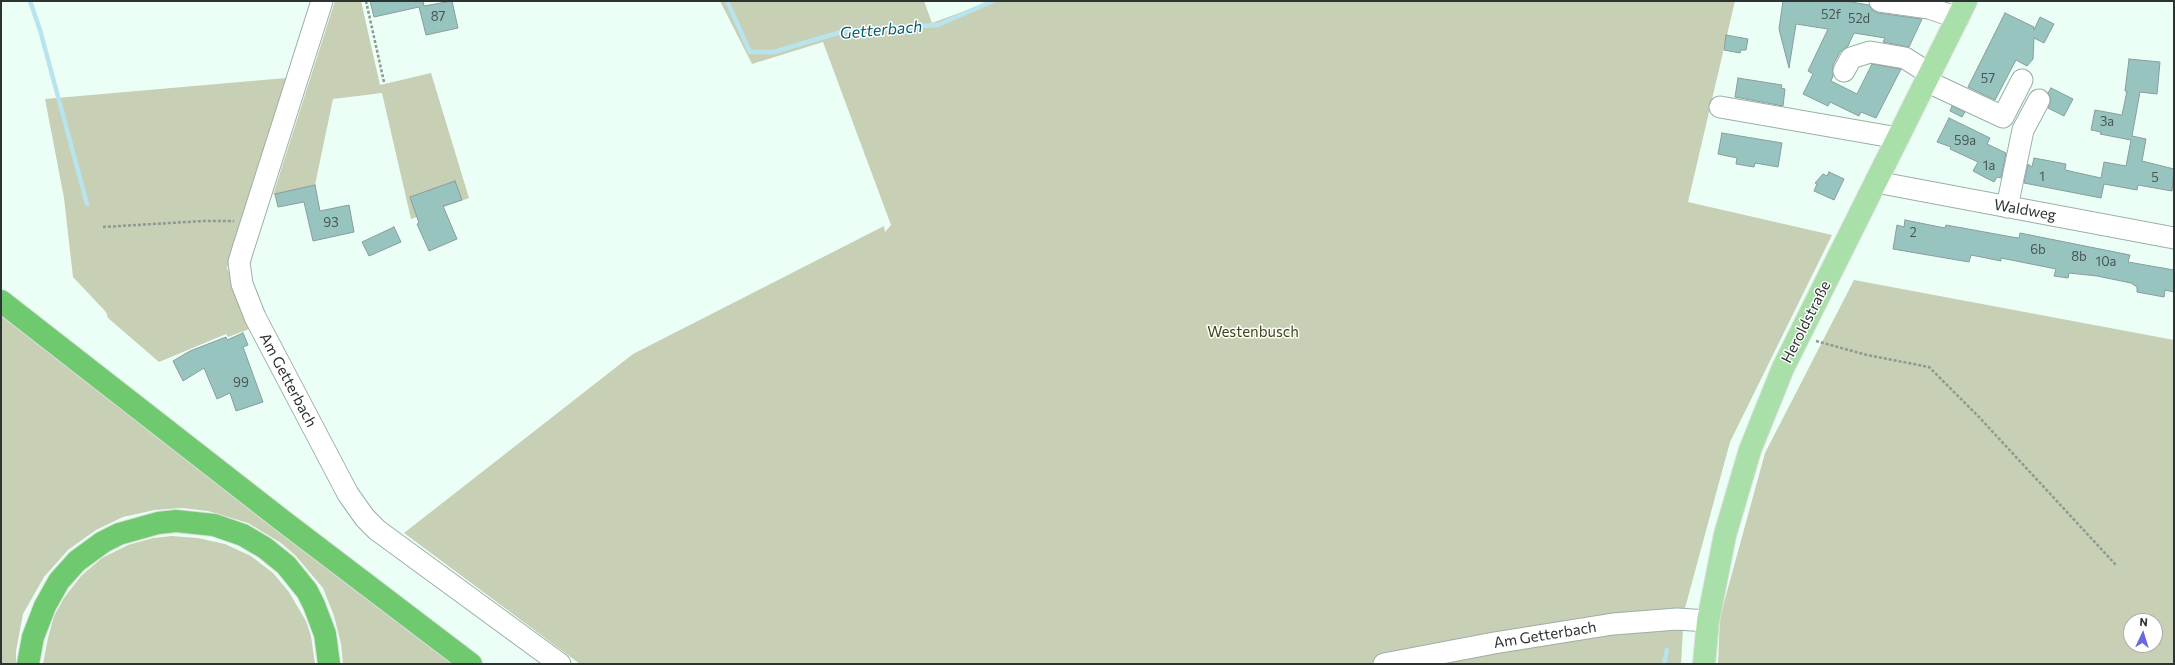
<!DOCTYPE html>
<meta charset="utf-8">
<style>
body{margin:0}
#map{position:relative;width:2175px;height:665px;overflow:hidden;background:#ebfff6;font-family:Commissioner,sans-serif}
canvas{display:block}
.frame{position:absolute;inset:0;border:2px solid #2c3330;pointer-events:none}
.north{position:absolute;left:2123px;top:613px;width:40px;height:40px;box-sizing:border-box;background:#fff;border:1px solid #abadac;border-radius:50%;rotate:4deg;font-size:11px;font-weight:700;line-height:16px;text-align:center;color:#2c3330}
.north::after{content:'';display:block;margin:auto;width:14px;height:18px;background:#6868e1;clip-path:polygon(50% 0,100% 100%,50% 72%,0 100%)}
</style>
<div id="map">
<canvas width="2175" height="665"></canvas>
<div class="frame"></div>
<div class="north">N</div>
</div>
<script>
const context = document.querySelector('canvas').getContext('2d');
context.lineJoin = 'round';
function fill(path, color) {
  context.fillStyle = color;
  context.fill(path, 'evenodd');
}
function toPath(rows) {
  const path = new Path2D();
  for (const r of rows) {
    path.moveTo(r[0], r[1]);
    for (let i = 2; i < r.length; i += 2) path.lineTo(r[i], r[i + 1]);
  }
  return path;
}
function trace(path, color, width, dash) {
  context.strokeStyle = color;
  context.lineWidth = width;
  context.lineCap = dash ? 'butt' : 'round';
  context.setLineDash(dash || []);
  context.stroke(path);
}
function write(font, color, halo, rows, align = 'center') {
  context.font = font + ' Commissioner,sans-serif';
  context.lineWidth = 3;
  context.setLineDash([]);
  context.textBaseline = 'middle';
  context.strokeStyle = halo;
  context.fillStyle = color;
  for (const [text, x, y, turn = 0] of rows) {
    context.save();
    context.translate(x, y);
    context.rotate((+turn || 0) * Math.PI / 180);
    context.textAlign = isNaN(turn) ? turn : align;
    if (halo) context.strokeText(text, 0, 0);
    context.fillText(text, 0, 0);
    context.restore();
  }
}
fill(toPath([
 [335,1,361,1,380,85,431,73,469,198,411,219,382,93,333,99,315,185,273,195],
 [720,1,924,1,932,23,991,1,1735,1,1688,202,1832,235,1730,442,1684,612,1681,664,580,664,404,533,633,354,884,226,885,232,891,225,823,42,752,64],
 [286,78,238,228,227,268,255,327,228,337,226,334,159,362,108,318,106,312,73,277,64,198,45,99],
 [1854,280,2174,340,2174,664,1718,664,1720,617,1765,453],
 [2131,621,2155,621,2155,645,2131,645],
 [1,308,458,664,343,664,341,644,334,616,323,588,295,555,281,543,248,523,208,511,182,508,155,510,123,517,96,530,68,550,44,577,23,614,16,651,16,664,1,664],
 [172,536,198,538,225,544,251,556,273,573,289,592,306,621,311,636,315,664,43,664,48,638,54,616,64,598,81,576,102,558,128,545,153,538]
]), '#c7cfb4');
trace(toPath([
 [30,1,40,30,87,204],
 [727,1,750,52,774,52,844,31,938,25,993,1],
 [1664,664,1667,650]
]), '#b8e4ed', 4.5);
const building = toPath([
 [370,1,423,1,424,6,452,1,458,28,426,35,419,7,374,17,370,1],
 [1783,1,1845,1,1869,5,1872,10,1878,13,1922,19,1909,47,1883,42,1885,38,1854,33,1848,46,1840,52,1833,65,1833,76,1831,81,1857,94,1872,64,1901,69,1876,118,1861,112,1859,116,1830,102,1828,106,1803,94,1813,74,1808,71,1828,29,1796,24,1789,68,1779,29,1783,1],
 [2005,13,2034,27,2034,30,2040,17,2054,24,2044,43,2034,38,2033,59,2027,66,2016,60,1995,100,1968,87,2005,13],
 [1726,35,1748,39,1746,50,1741,50,1740,53,1724,50,1726,35],
 [2129,59,2160,62,2157,94,2140,92,2132,136,2146,139,2142,161,2174,169,2172,191,2138,185,2137,190,2104,184,2101,198,2024,183,2028,164,2032,167,2034,158,2066,164,2065,170,2101,178,2104,162,2126,166,2131,140,2100,134,2101,132,2091,130,2095,110,2122,115,2127,91,2125,91,2129,59],
 [1738,78,1782,85,1781,88,1785,89,1783,106,1735,97,1738,78],
 [2051,88,2073,99,2064,116,2048,108,2051,100,2048,93,2051,88],
 [1952,106,1965,112,1962,117,1950,111,1952,106],
 [1949,118,1990,138,1987,144,2006,153,2001,178,1997,177,1994,182,1973,171,1978,162,1950,149,1951,147,1937,142,1949,118],
 [1722,133,1782,143,1778,167,1755,163,1754,167,1736,164,1737,158,1718,154,1722,133],
 [1829,172,1844,179,1834,200,1814,191,1817,184,1815,183,1823,174,1827,176,1829,172],
 [455,181,462,200,443,206,457,239,429,251,417,224,419,223,410,197,455,181],
 [315,185,320,211,349,205,354,232,313,241,304,202,278,207,275,194,315,185],
 [1905,220,1945,228,1946,225,2012,237,2019,238,2020,233,2130,255,2128,262,2174,270,2174,292,2165,290,2164,297,2137,292,2137,287,2131,283,2097,276,2069,273,2068,278,2054,276,2056,269,2001,258,2001,261,1971,255,1969,262,1893,249,1897,225,1904,227,1905,220],
 [394,227,401,242,369,256,362,242,394,227],
 [243,333,248,345,243,347,263,402,236,411,230,393,217,399,204,368,183,381,173,361,190,351,226,337,227,340,243,333]
]);
fill(building, '#98c4c0');
trace(building, '#899d9b', 1);
const minor = toPath([
 [322,1,243,249,239,262,242,284,255,317,348,494,365,518,377,530,560,664],
 [1880,1,1929,8,1958,18],
 [1844,71,1851,58,1870,52,1905,58,1930,74],
 [1926,81,2003,117,2022,80],
 [1720,107,1898,138],
 [1876,182,2174,238],
 [2007,207,2023,130,2039,100],
 [1384,664,1494,643,1613,624,1677,619,1708,621]
]);
const major = toPath([
 [1704,664,1708,621,1725,535,1750,450,1783,368,1966,1]
]);
const highway = toPath([
 [1,301,283,521,471,664],
 [28,664,33,637,45,606,59,581,77,561,103,542,119,534,158,523,176,521,214,525,243,535,265,548,286,565,307,591,314,605,325,634,329,664]
]);
trace(minor, '#9dafa7', 23);
trace(major, '#dddede', 24);
trace(highway, '#dddede', 24);
trace(toPath([
 [366,1,384,82],
 [103,227,203,221,234,221],
 [1816,341,1867,355,1929,367,1979,417,2116,565]
]), '#8d9a94', 2.5, [3, 2]);
trace(minor, '#fff', 21);
trace(major, '#a9dfa9', 22);
trace(highway, '#6fca6f', 22);
write('13px', '#475754', null, [
 ["52f",1831,15],
 ["87",438,17],
 ["52d",1859,19],
 ["57",1988,79],
 ["3a",2107,122],
 ["59a",1965,141],
 ["1a",1989,166],
 ["1",2042,177],
 ["5",2155,178],
 ["93",331,223],
 ["2",1913,233],
 ["6b",2038,250],
 ["8b",2079,257],
 ["10a",2106,262],
 ["99",241,383]
]);
write('15px', '#2c3330', '#fff', [
 ["Waldweg",2025,210,10],
 ["Heroldstraße",1806,322,-63],
 ["Am Getterbach",288,380,62],
 ["Am Getterbach",1545,635,-9]
]);
write('15px', '#3b4711', '#fff', [
 ["Westenbusch",1253,332]
]);
write('italic 16px', '#005e6c', '#fff', [
 ["Getterbach",881,30,-5]
]);
</script>
